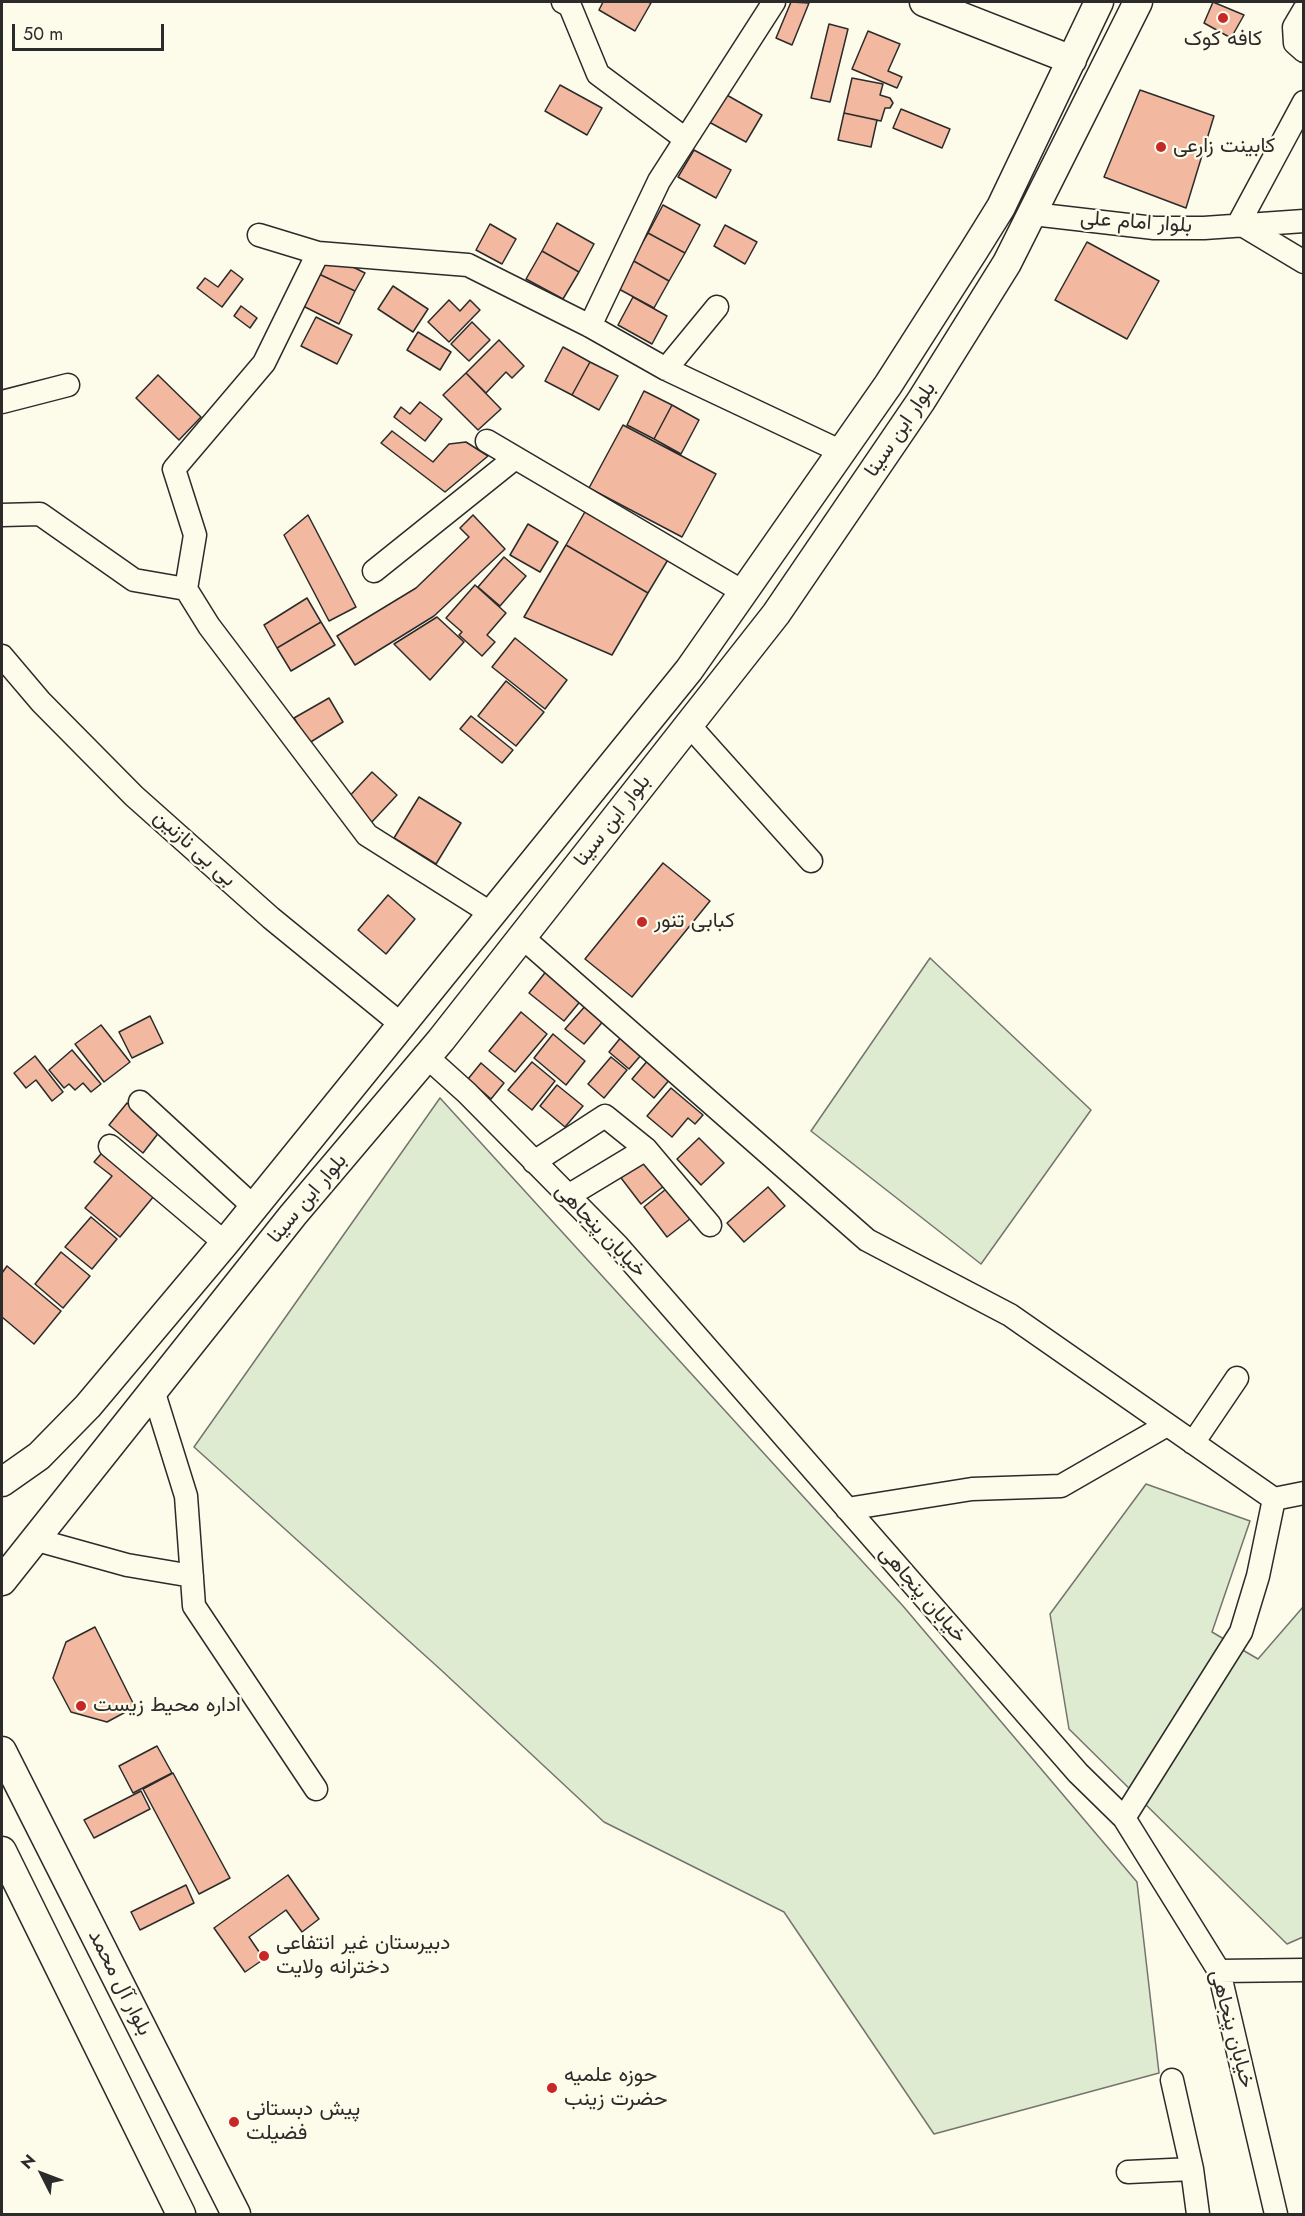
<!DOCTYPE html>
<meta charset="utf-8">
<style>
body{margin:0}
#map{position:relative;width:1305px;height:2216px;overflow:hidden;background:#fdfbea;font-family:Jost,sans-serif}
canvas{display:block}
.frame{position:absolute;inset:0;border:3px solid #2b2b2b;pointer-events:none}
.north{position:absolute;left:12px;top:2144px;width:60px;height:60px;-webkit-text-stroke:4px #fdfbea;paint-order:stroke;rotate:312deg;font-size:16px;font-weight:700;line-height:24px;text-align:center;color:#2b2b2b}
.north::after{content:'';display:block;margin:auto;width:21px;height:27px;background:#2b2b2b;clip-path:polygon(50% 0,100% 100%,50% 72%,0 100%)}
.scale{position:absolute;left:12px;top:24px;width:152px;height:27px;box-sizing:border-box;border:3px solid #2b2b2b;border-top:0;padding-left:8px;font-size:18px;line-height:21px;white-space:nowrap;color:#2b2b2b;-webkit-text-stroke:4px #fdfbea;paint-order:stroke}
</style>
<div id="map">
<canvas width="1305" height="2216"></canvas>
<div class="frame"></div>
<div class="north">N</div>
<div class="scale">50 m</div>
</div>
<script>
const context = document.querySelector('canvas').getContext('2d');
context.lineJoin = 'round';
function fill(path, color) {
  context.fillStyle = color;
  context.fill(path, 'evenodd');
}
function toPath(rows) {
  const path = new Path2D();
  for (const r of rows) {
    path.moveTo(r[0], r[1]);
    for (let i = 2; i < r.length; i += 2) path.lineTo(r[i], r[i + 1]);
  }
  return path;
}
function trace(path, color, width, dash) {
  context.strokeStyle = color;
  context.lineWidth = width;
  context.lineCap = dash ? 'butt' : 'round';
  context.setLineDash(dash || []);
  context.stroke(path);
}
function write(font, color, halo, rows, align = 'center') {
  context.font = font + ' Jost,Vazirmatn,sans-serif';
  context.lineWidth = 4.5;
  context.setLineDash([]);
  context.textBaseline = 'middle';
  context.strokeStyle = halo;
  context.fillStyle = color;
  for (const [text, x, y, turn = 0] of rows) {
    context.save();
    context.translate(x, y);
    context.rotate((+turn || 0) * Math.PI / 180);
    context.textAlign = isNaN(turn) ? turn : align;
    if (halo) context.strokeText(text, 0, 0);
    context.fillText(text, 0, 0);
    context.restore();
  }
}
const green = toPath([
 [930,958,1091,1110,981,1264,811,1131,930,958],
 [440,1098,903,1606,1137,1882,1159,2073,934,2134,784,1912,604,1822,440,1669,194,1447,440,1098],
 [1146,1484,1250,1521,1212,1632,1258,1659,1303,1607,1303,1937,1287,1944,1069,1729,1050,1614,1146,1484]
]);
fill(green, '#deebd1');
trace(green, '#74746e', 1.5);
const building = toPath([
 [603,2,648,2,651,3,635,31,599,10,603,2],
 [791,2,809,3,792,45,776,38,791,2],
 [1213,2,1244,15,1231,38,1204,23,1213,2],
 [829,24,848,29,830,102,811,98,829,24],
 [868,31,900,44,888,71,902,77,897,88,852,69,868,31],
 [852,78,883,84,880,95,890,98,893,103,890,108,885,108,881,121,844,113,852,78],
 [560,85,602,108,587,135,545,111,560,85],
 [1140,90,1214,116,1186,208,1104,177,1140,90],
 [725,94,762,115,746,142,709,122,725,94],
 [901,109,950,129,942,148,893,128,901,109],
 [844,113,877,120,871,147,838,140,844,113],
 [694,150,731,170,716,198,678,177,694,150],
 [663,205,700,225,685,253,648,233,663,205],
 [557,223,594,244,579,272,542,251,557,223],
 [490,224,516,239,502,264,476,250,490,224],
 [725,225,757,242,745,264,714,246,725,225],
 [648,233,685,253,669,281,632,260,648,233],
 [1087,242,1159,281,1127,339,1055,300,1087,242],
 [542,251,579,272,563,299,526,279,542,251],
 [329,255,365,273,355,291,319,274,329,255],
 [632,260,669,281,654,308,617,288,632,260],
 [231,270,243,279,222,307,197,288,205,278,218,287,231,270],
 [319,274,355,291,339,324,303,306,319,274],
 [393,286,428,309,413,332,378,309,393,286],
 [633,297,667,316,652,344,618,325,633,297],
 [449,300,460,311,470,300,480,310,449,342,428,322,449,300],
 [241,306,257,318,250,328,234,316,241,306],
 [316,317,352,335,337,364,301,346,316,317],
 [472,322,490,340,469,361,451,344,472,322],
 [418,332,451,352,440,370,407,350,418,332],
 [499,340,524,366,512,378,506,372,486,393,466,373,499,340],
 [563,347,590,362,572,395,545,381,563,347],
 [590,362,618,376,599,410,572,395,590,362],
 [466,373,501,409,478,430,443,395,466,373],
 [158,375,201,417,179,440,136,398,158,375],
 [644,391,672,405,654,439,627,425,644,391],
 [420,402,442,419,425,441,394,417,401,407,410,414,420,402],
 [672,405,699,420,681,454,654,439,672,405],
 [623,425,716,474,682,537,589,488,623,425],
 [392,431,433,462,449,444,466,442,488,456,445,492,381,443,392,431],
 [586,510,669,558,648,593,566,545,586,510],
 [308,515,356,607,329,621,284,535,308,515],
 [473,515,505,549,434,616,355,665,337,636,416,588,469,537,460,528,473,515],
 [528,524,558,542,540,572,510,555,528,524],
 [566,545,648,593,612,655,524,617,566,545],
 [504,557,526,576,500,606,478,587,504,557],
 [475,585,506,613,487,635,495,642,482,656,459,635,462,632,446,618,475,585],
 [307,598,321,622,277,648,264,625,307,598],
 [437,617,464,642,430,680,394,644,437,617],
 [321,622,335,645,291,671,277,648,321,622],
 [515,638,567,680,545,709,492,667,515,638],
 [506,681,544,712,516,746,478,716,506,681],
 [329,698,343,722,309,743,294,718,329,698],
 [471,716,513,750,502,763,460,729,471,716],
 [372,772,397,795,369,825,344,802,372,772],
 [419,797,461,823,436,864,394,838,419,797],
 [663,863,710,901,632,997,585,959,663,863],
 [388,895,415,919,386,954,358,930,388,895],
 [548,969,583,998,564,1021,529,993,548,969],
 [587,1004,605,1019,584,1044,565,1029,587,1004],
 [521,1012,547,1034,515,1072,489,1051,521,1012],
 [150,1016,163,1043,132,1058,119,1032,150,1016],
 [101,1025,130,1062,104,1082,75,1044,101,1025],
 [553,1034,585,1061,566,1085,534,1058,553,1034],
 [622,1036,642,1054,629,1069,609,1052,622,1036],
 [72,1050,101,1084,91,1092,83,1083,75,1090,69,1084,64,1088,49,1070,72,1050],
 [35,1056,63,1092,52,1101,36,1080,26,1088,14,1073,35,1056],
 [611,1057,627,1070,604,1098,588,1084,611,1057],
 [649,1059,671,1078,654,1098,632,1079,649,1059],
 [532,1062,555,1081,532,1110,508,1090,532,1062],
 [481,1063,504,1083,491,1099,468,1079,481,1063],
 [557,1085,583,1106,565,1127,540,1106,557,1085],
 [671,1088,703,1115,695,1124,688,1118,672,1137,647,1116,671,1088],
 [127,1103,160,1131,143,1153,109,1125,127,1103],
 [699,1138,724,1163,701,1185,677,1159,699,1138],
 [107,1147,159,1190,120,1237,85,1208,112,1176,94,1162,107,1147],
 [640,1156,664,1186,641,1204,618,1174,640,1156],
 [768,1187,785,1206,744,1242,727,1223,768,1187],
 [666,1189,690,1219,667,1237,644,1207,666,1189],
 [91,1217,117,1239,92,1269,65,1247,91,1217],
 [61,1252,90,1276,63,1308,35,1284,61,1252],
 [7,1266,61,1311,34,1344,2,1317,2,1273,7,1266],
 [95,1627,135,1707,107,1722,71,1712,53,1678,66,1642,95,1627],
 [157,1746,172,1773,133,1793,119,1766,157,1746],
 [173,1773,230,1878,199,1894,143,1789,173,1773],
 [141,1791,150,1809,94,1838,84,1820,141,1791],
 [288,1875,319,1919,302,1932,286,1910,249,1937,264,1959,245,1972,214,1928,288,1875],
 [186,1885,194,1903,140,1930,131,1912,186,1885]
]);
fill(building, '#f2b8a0');
trace(building, '#2b2b2b', 1.5);
const minor = toPath([
 [563,2,570,6,598,74,684,138],
 [1304,10,1294,27,1295,43,1304,51],
 [1033,214,1154,228,1204,228,1304,221],
 [1239,223,1304,102],
 [1239,223,1304,262],
 [259,235,318,253,468,265,590,326,666,369,842,452],
 [590,326,659,181,774,2],
 [666,369,717,307],
 [2,402,68,385],
 [487,441,745,593],
 [2,515,40,514,134,580,186,589,209,626,367,835,492,914],
 [374,571,515,458],
 [186,589,195,535,174,469,264,363,318,253],
 [2,656,41,702,134,796,271,918,402,1025],
 [689,725,811,861],
 [522,937,867,1240,1010,1315,1274,1499,1304,1493],
 [427,1057,467,1093,617,1245,1078,1773,1124,1818,1219,1971,1276,2214],
 [140,1102,254,1207],
 [110,1146,225,1243],
 [646,1149,710,1225],
 [534,1162,605,1116,646,1149,568,1196],
 [153,1390,186,1496,194,1606,316,1789],
 [1193,1443,1237,1378],
 [847,1509,972,1489,1061,1486,1167,1425],
 [37,1540,127,1565,192,1576],
 [1124,1818,1241,1632,1258,1576,1274,1499],
 [1219,1971,1304,1970],
 [1172,2080,1192,2169],
 [1128,2172,1192,2169,1198,2214]
]);
const major = toPath([
 [924,2,1072,60],
 [2,1482,39,1456,88,1406,225,1243,689,670,888,385,973,252,1001,207,1099,2],
 [2,1581,293,1215,441,1040,776,614,921,401,1007,263,1138,2],
 [2,1751,236,2214],
 [2,1851,181,2214]
]);
trace(minor, '#2b2b2b', 25);
trace(major, '#2b2b2b', 31);
trace(minor, '#fdfbea', 22);
trace(major, '#fdfbea', 28);
for (const [x, y, r, color] of [
 [1223,18,6,"#c62828"],
 [1161,147,6,"#c62828"],
 [642,922,6,"#c62828"],
 [81,1706,6,"#c62828"],
 [264,1956,6,"#c62828"],
 [552,2088,6,"#c62828"],
 [234,2122,6,"#c62828"]
]) {
  const dot = new Path2D();
  dot.arc(x, y, r, 0, 2 * Math.PI);
  context.fillStyle = color;
  context.fill(dot);
  trace(dot, '#fdfbea', 2);
}
write('21px', '#2b2b2b', '#fdfbea', [
 ["کافه کوک",1223,40,"center"],
 ["کابینت زارعی",1173,147],
 ["کبابی تنور",654,922],
 ["اداره محیط زیست",93,1706],
 ["دبیرستان غیر انتفاعی",276,1944],
 ["دخترانه ولایت",276,1968],
 ["حوزه علمیه",564,2076],
 ["حضرت زینب",564,2100],
 ["پیش دبستانی",246,2110],
 ["فضیلت",246,2134]
], 'left');
write('21px', '#2b2b2b', '#fdfbea', [
 ["بلوار امام علی",1136,223,4],
 ["بلوار ابن سینا",901,430,-56],
 ["بلوار ابن سینا",613,821,-52],
 ["بی بی نازنین",194,849,42],
 ["بلوار ابن سینا",308,1199,-50],
 ["خیابان پنجاهی",600,1231,46],
 ["خیابان پنجاهی",922,1595,49],
 ["بلوار آل محمد",119,1983,63],
 ["خیابان پنجاهی",1231,2029,75]
]);
</script>
